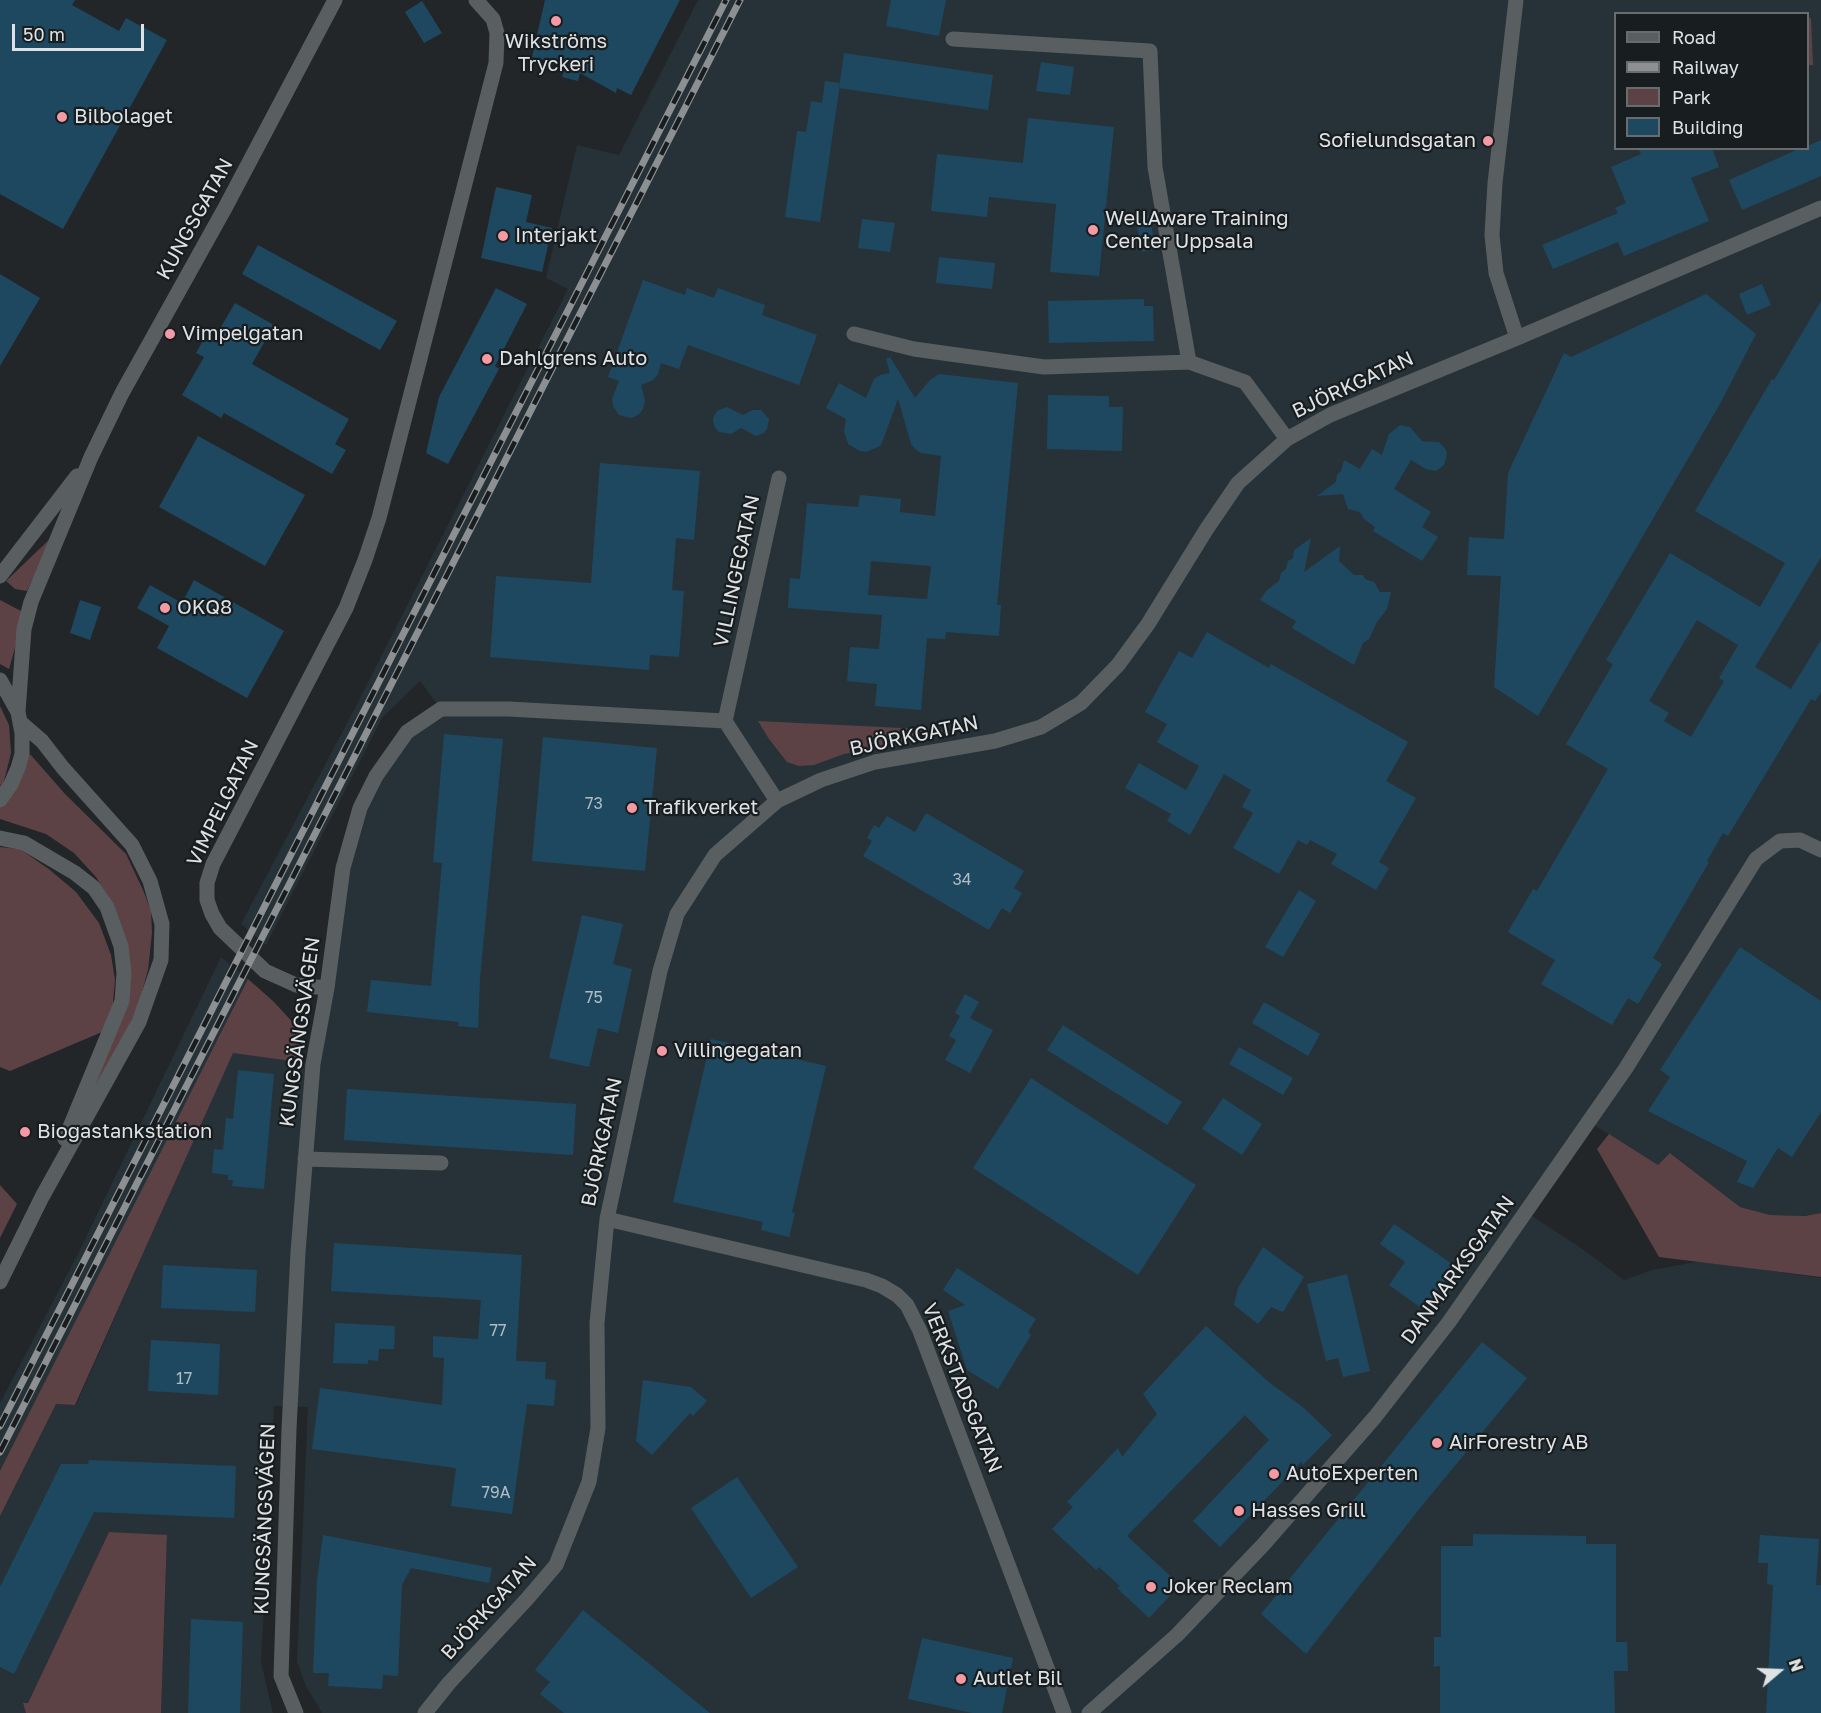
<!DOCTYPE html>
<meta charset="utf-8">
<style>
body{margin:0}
#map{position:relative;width:1821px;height:1713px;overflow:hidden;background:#222629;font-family:"Golos Text",sans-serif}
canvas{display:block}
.legend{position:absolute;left:1614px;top:12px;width:195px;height:138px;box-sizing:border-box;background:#181d1f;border:2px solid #686c6e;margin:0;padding:8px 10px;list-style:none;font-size:18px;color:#dfe2e4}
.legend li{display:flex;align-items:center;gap:12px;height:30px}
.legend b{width:30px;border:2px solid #686c6e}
.north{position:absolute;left:1749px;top:1641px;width:60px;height:60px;-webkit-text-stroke:4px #181d1f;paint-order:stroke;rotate:71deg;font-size:16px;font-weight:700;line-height:24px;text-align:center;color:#dfe2e4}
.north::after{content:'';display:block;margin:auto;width:21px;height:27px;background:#dfe2e4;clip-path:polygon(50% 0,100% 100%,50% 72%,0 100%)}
.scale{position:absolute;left:12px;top:24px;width:132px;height:27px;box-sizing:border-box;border:3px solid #dfe2e4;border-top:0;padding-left:8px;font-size:18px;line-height:21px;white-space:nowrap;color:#dfe2e4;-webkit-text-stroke:4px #181d1f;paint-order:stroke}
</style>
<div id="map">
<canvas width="1821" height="1713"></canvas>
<ul class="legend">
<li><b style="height:8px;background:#595e61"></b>Road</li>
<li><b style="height:8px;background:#8c9092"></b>Railway</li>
<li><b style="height:16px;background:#5d4245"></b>Park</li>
<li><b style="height:16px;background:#1e485f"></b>Building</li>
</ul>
<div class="north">N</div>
<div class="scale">50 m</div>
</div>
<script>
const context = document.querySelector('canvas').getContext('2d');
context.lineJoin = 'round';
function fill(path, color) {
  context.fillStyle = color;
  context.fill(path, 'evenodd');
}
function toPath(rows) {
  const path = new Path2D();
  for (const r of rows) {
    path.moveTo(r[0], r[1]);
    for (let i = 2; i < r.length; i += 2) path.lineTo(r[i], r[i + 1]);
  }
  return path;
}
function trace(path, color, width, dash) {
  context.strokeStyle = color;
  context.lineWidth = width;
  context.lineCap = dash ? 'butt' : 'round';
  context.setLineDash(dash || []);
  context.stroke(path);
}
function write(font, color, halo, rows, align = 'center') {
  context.font = font + ' "Golos Text",sans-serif';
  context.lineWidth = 4.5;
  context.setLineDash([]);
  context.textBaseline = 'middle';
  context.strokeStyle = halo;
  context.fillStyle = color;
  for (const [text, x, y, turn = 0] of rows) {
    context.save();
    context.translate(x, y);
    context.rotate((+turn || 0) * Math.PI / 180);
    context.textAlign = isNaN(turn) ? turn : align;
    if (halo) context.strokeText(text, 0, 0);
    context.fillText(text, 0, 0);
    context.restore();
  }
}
fill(toPath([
 [698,0,1821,0,1821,1213,1805,1216,1770,1215,1740,1207,1671,1153,1658,1165,1589,1122,1526,1212,1581,1248,1624,1280,1652,1270,1701,1261,1821,1278,1821,1713,322,1713,305,1684,297,1661,308,1407,274,1406,261,1662,273,1713,161,1713,167,1536,109,1532,28,1703,23,1703,26,1713,0,1713,0,1516,56,1404,76,1405,233,1052,312,1064,360,808,407,732,441,709,420,681,382,718,266,945,241,924,357,704,568,289,546,278,577,145,619,155],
 [1616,14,1808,14,1808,148,1616,148],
 [221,957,248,979,170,1140,0,1473,0,1403,77,1256]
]), '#273238');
fill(toPath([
 [1808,18,1811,18,1813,65,1808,65],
 [53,536,27,591,15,589,6,581],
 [0,600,25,613,9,669,0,664],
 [0,706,9,725,11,753,4,781,0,786],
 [758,721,943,730,941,734,844,754,814,765,799,766,787,762,769,739],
 [30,754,65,794,126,854,143,890,151,911,152,933,148,970,138,1006,108,1071,83,1112,126,1003,114,905,96,877,74,853,46,834,0,819,0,803,20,774],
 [0,847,20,849,50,870,76,892,99,923,111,955,115,980,112,1014,102,1032,10,1071,0,1067],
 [248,979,273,1001,297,1027,300,1045,299,1062,233,1053,75,1405,56,1404,0,1516,0,1471],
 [1609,1134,1658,1165,1670,1153,1740,1207,1770,1215,1805,1216,1821,1213,1821,1277,1659,1257,1597,1149],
 [0,1185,17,1204,0,1238],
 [109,1532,167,1535,161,1713,26,1713,23,1703,28,1703]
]), '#5d4245');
fill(toPath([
 [0,0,75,0,72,5,119,31,126,18,167,40,63,229,0,194],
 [545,0,680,0,631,95,617,88,616,93,580,73,578,81,562,77,565,65,532,57],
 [891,0,946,0,939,36,886,26],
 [422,1,442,33,424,43,405,12],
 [844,53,993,75,988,110,839,88],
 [1041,62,1074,67,1070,95,1036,91],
 [825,81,840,83,820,222,785,217,797,131,806,132,811,101,822,103],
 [1028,118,1114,127,1099,276,1050,272,1056,204,989,197,987,217,931,211,937,154,1023,163],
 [1821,140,1821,176,1742,210,1729,180,1801,148,1808,148,1808,146],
 [1638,148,1712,148,1719,167,1691,178,1709,221,1624,256,1618,242,1553,269,1542,245,1618,213,1615,208,1626,203,1611,167,1641,154],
 [496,187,532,195,526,222,552,228,542,272,481,258],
 [1149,215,1156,249,1142,252,1135,218],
 [862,219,895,223,890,252,858,248],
 [258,245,397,321,380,350,242,274],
 [939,257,995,263,992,289,936,283],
 [0,274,40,298,0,366],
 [643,280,685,295,687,288,714,298,718,288,765,305,762,315,817,335,799,385,688,345,679,369,661,363,658,374,653,380,641,385,645,401,643,409,638,415,631,418,619,415,613,406,612,399,619,381,608,377],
 [1762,284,1771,305,1747,315,1739,294],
 [496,288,527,304,495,366,499,369,448,464,426,453,439,397],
 [1706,294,1756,334,1721,402,1538,716,1494,687,1501,576,1467,575,1469,537,1504,539,1508,473,1564,353,1571,357],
 [1144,299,1144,306,1153,306,1154,341,1049,343,1048,301],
 [1821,301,1821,557,1755,667,1791,689,1821,640,1821,692,1815,701,1811,699,1728,836,1723,833,1707,861,1709,862,1653,958,1662,964,1638,1004,1628,998,1612,1025,1541,984,1555,960,1508,932,1533,889,1537,891,1608,769,1566,744,1613,664,1606,660,1670,553,1760,607,1785,563,1695,511,1772,379,1774,380],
 [1697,620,1738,645,1719,678,1724,681,1691,737,1664,721,1669,713,1649,701],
 [235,303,274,325,252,364,349,419,335,444,346,450,332,474,224,413,221,418,182,395,204,357,196,353,207,333,215,337],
 [890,357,915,398,930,380,939,374,1018,383,997,605,1001,605,999,636,946,632,945,639,927,638,921,710,875,706,877,684,847,681,850,647,879,649,882,615,788,608,790,578,800,579,807,503,858,507,860,495,901,499,900,512,935,516,941,456,921,453,915,449,911,444,898,399,883,440,880,446,866,452,860,451,848,444,844,431,846,419,826,408,839,383,866,398,874,379,880,375,890,373,886,359],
 [871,561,931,566,927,599,868,595],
 [1048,395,1109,396,1109,407,1123,407,1122,451,1047,449],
 [727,407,743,415,752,410,761,410,769,419,767,429,764,433,756,436,741,428,731,434,719,432,714,426,713,418,717,411],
 [1400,425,1410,427,1422,441,1439,442,1446,450,1447,455,1444,465,1436,471,1426,469,1411,460,1394,489,1431,512,1422,527,1438,537,1422,561,1373,531,1375,527,1364,519,1360,512,1348,509,1343,494,1317,496,1336,482,1337,475,1341,471,1344,460,1360,469,1372,449,1382,455,1389,434],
 [198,436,305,495,265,566,159,507],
 [600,463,700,471,694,540,676,538,672,590,684,591,679,657,650,655,649,670,490,657,496,576,591,583],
 [1311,538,1304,572,1340,546,1339,561,1354,575,1363,575,1365,579,1374,582,1380,592,1391,592,1387,609,1377,622,1369,639,1363,643,1354,665,1292,628,1296,621,1260,600,1266,591,1279,581,1281,573,1286,569,1288,561,1293,558,1294,550],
 [194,580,284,631,247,698,157,648,169,626,137,608,150,585,182,603],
 [80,600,101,607,90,640,70,633],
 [1207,632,1269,668,1271,664,1408,742,1386,781,1416,798,1379,862,1389,868,1376,890,1331,864,1337,854,1310,840,1307,845,1298,840,1279,874,1233,848,1253,813,1242,807,1251,790,1224,774,1190,835,1167,821,1171,814,1125,788,1139,763,1186,790,1199,766,1157,742,1167,724,1145,712,1179,651,1192,658],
 [444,734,503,739,480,978,478,1028,458,1026,459,1022,367,1012,371,980,431,986,442,863,433,862],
 [543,737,657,748,645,871,532,861],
 [926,813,1024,871,1014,888,1022,893,1010,913,1002,908,989,930,863,856,872,841,867,838,874,825,879,828,887,816,915,832],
 [1299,890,1316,901,1283,957,1265,947],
 [582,915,623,924,613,964,632,969,618,1033,598,1028,589,1067,549,1058],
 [1740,947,1821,1001,1821,1112,1792,1157,1778,1148,1753,1188,1737,1182,1747,1161,1648,1111,1670,1077,1660,1070],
 [965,994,979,1002,970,1018,993,1030,970,1073,945,1060,956,1040,949,1036,960,1016,955,1013],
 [1264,1002,1320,1034,1308,1056,1252,1023],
 [1063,1025,1182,1102,1167,1125,1047,1050],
 [711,1039,826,1066,792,1212,795,1213,789,1237,761,1230,763,1222,673,1202],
 [1239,1047,1293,1078,1283,1095,1229,1064],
 [238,1070,274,1074,264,1189,232,1186,233,1180,228,1180,228,1175,212,1173,214,1149,223,1150,226,1118,233,1119],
 [1031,1078,1196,1185,1138,1275,973,1168],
 [347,1089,576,1104,573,1155,344,1140],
 [1223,1098,1262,1124,1242,1155,1202,1129],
 [1394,1224,1455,1266,1424,1310,1389,1285,1405,1262,1380,1244],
 [334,1243,522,1255,516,1361,546,1362,545,1379,556,1380,554,1406,527,1404,512,1514,451,1506,456,1468,312,1449,320,1388,442,1405,444,1358,433,1357,433,1336,478,1339,481,1300,331,1291],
 [1263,1247,1304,1277,1283,1312,1271,1307,1258,1324,1234,1305,1238,1288],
 [163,1265,257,1270,255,1312,161,1308],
 [957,1268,1036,1319,1028,1332,1031,1335,998,1389,967,1370,948,1311,965,1305,943,1290],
 [1347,1274,1370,1371,1343,1377,1338,1358,1326,1361,1307,1284],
 [335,1323,395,1326,394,1349,379,1349,378,1361,368,1360,368,1364,333,1363],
 [1206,1326,1271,1384,1304,1408,1332,1435,1303,1465,1301,1462,1220,1547,1193,1521,1269,1440,1245,1415,1127,1536,1180,1585,1149,1618,1117,1588,1120,1586,1099,1567,1096,1570,1052,1529,1073,1507,1067,1502,1118,1448,1122,1457,1157,1414,1143,1394],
 [151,1340,220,1344,218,1395,148,1391],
 [1482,1342,1527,1378,1420,1508,1306,1654,1261,1614],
 [643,1380,691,1387,707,1401,693,1416,690,1413,652,1455,636,1441],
 [89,1460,236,1466,234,1518,94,1512,14,1674,0,1667,0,1587,61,1464,88,1464],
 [737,1477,798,1567,751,1598,691,1508],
 [1473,1534,1586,1536,1586,1544,1616,1544,1616,1642,1627,1642,1628,1671,1614,1671,1615,1713,1440,1713,1440,1666,1434,1667,1434,1637,1441,1637,1441,1546,1473,1546],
 [323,1535,492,1568,489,1583,411,1568,402,1585,398,1676,383,1675,382,1689,328,1686,329,1673,313,1673,317,1580],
 [1760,1535,1819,1539,1816,1585,1821,1585,1821,1713,1766,1713,1773,1585,1767,1584,1768,1563,1758,1563],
 [583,1610,710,1713,564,1713,540,1694,550,1682,535,1670],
 [191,1619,243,1622,240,1713,188,1713],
 [922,1638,1013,1658,1002,1713,972,1713,908,1699]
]), '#1e485f');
trace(toPath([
 [1516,0,1495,183,1492,235,1496,273,1517,338],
 [953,39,1150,51,1155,167,1189,362],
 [854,334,914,349,1044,367,1189,362,1245,382,1287,439],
 [777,801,725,721,779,478],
 [327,988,296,985,265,971,220,928,212,914,207,900,207,883,213,864,346,608,365,560,379,518,496,63,497,33,493,19,476,0],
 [305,1159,441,1163],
 [607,1219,866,1280,882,1286,897,1295,907,1305,920,1331,1064,1713],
 [296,1713,281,1676,289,1429,298,1252,313,1064,327,988,343,868,360,808,376,776,407,732,441,709,509,709,725,721],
 [425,1713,449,1683,527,1599,556,1565,589,1482,598,1428,597,1323,607,1219,660,971,677,914,715,855,777,801,821,780,875,762,995,741,1041,727,1081,703,1118,665,1148,624,1206,530,1238,483,1287,439,1330,415,1517,338,1821,208],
 [1089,1713,1177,1635,1263,1545,1375,1417,1449,1322,1626,1068,1756,859,1780,841,1800,840,1821,850]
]), '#595e61', 15);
trace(toPath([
 [0,576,77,476],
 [0,680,18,712,22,733,22,754,18,768,11,784,0,800],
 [18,712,24,629,31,602,91,457,122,393,225,208,335,0],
 [0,838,24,843,75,873,94,888,107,907,121,946,124,973,122,1001,65,1139],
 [0,1282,42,1197,139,1022,161,960,162,924,150,881,132,845,63,768,42,741,20,722]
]), '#595e61', 15);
const rail = toPath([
 [0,1426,726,0],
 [0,1452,740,0]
]);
trace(rail, '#8c9092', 7);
trace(rail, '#181d1f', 4.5, [14]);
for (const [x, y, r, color] of [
 [556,21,6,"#f49aa5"],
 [62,117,6,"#f49aa5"],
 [1488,141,6,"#f49aa5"],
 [1093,230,6,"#f49aa5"],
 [503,236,6,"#f49aa5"],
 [170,334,6,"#f49aa5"],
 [487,359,6,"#f49aa5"],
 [165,608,6,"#f49aa5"],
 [632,808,6,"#f49aa5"],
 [662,1051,6,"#f49aa5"],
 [25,1132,6,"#f49aa5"],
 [1437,1443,6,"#f49aa5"],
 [1274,1474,6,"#f49aa5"],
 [1239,1511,6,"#f49aa5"],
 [1151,1587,6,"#f49aa5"],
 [961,1679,6,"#f49aa5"]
]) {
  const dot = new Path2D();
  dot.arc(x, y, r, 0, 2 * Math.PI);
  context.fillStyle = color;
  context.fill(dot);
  trace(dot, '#181d1f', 2);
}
write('16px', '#afbcc3', null, [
 ["73",594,804],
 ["34",962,880],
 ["75",594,998],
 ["77",498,1331],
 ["17",184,1379],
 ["79A",496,1493]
]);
write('20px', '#dfe2e4', '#181d1f', [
 ["Wikströms",556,42,"center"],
 ["Tryckeri",556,65,"center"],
 ["Bilbolaget",74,117],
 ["Sofielundsgatan",1476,141,"right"],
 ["WellAware Training",1105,219],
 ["Center Uppsala",1105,242],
 ["Interjakt",515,236],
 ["Vimpelgatan",182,334],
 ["Dahlgrens Auto",499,359],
 ["OKQ8",177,608],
 ["Trafikverket",644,808],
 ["Villingegatan",674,1051],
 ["Biogastankstation",37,1132],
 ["AirForestry AB",1449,1443],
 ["AutoExperten",1286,1474],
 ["Hasses Grill",1251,1511],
 ["Joker Reclam",1163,1587],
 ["Autlet Bil",973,1679]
], 'left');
write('20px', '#dfe2e4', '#181d1f', [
 ["KUNGSGATAN",195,219,-61],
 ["BJÖRKGATAN",1353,385,-25],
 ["VILLINGEGATAN",737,571,-78],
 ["BJÖRKGATAN",914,736,-12],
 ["VIMPELGATAN",223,803,-64],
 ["KUNGSÄNGSVÄGEN",300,1032,-82],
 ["BJÖRKGATAN",602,1142,-78],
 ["DANMARKSGATAN",1458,1270,-54],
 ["VERKSTADSGATAN",962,1388,68],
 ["KUNGSÄNGSVÄGEN",265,1519,-88],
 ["BJÖRKGATAN",489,1608,-48]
]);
</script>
